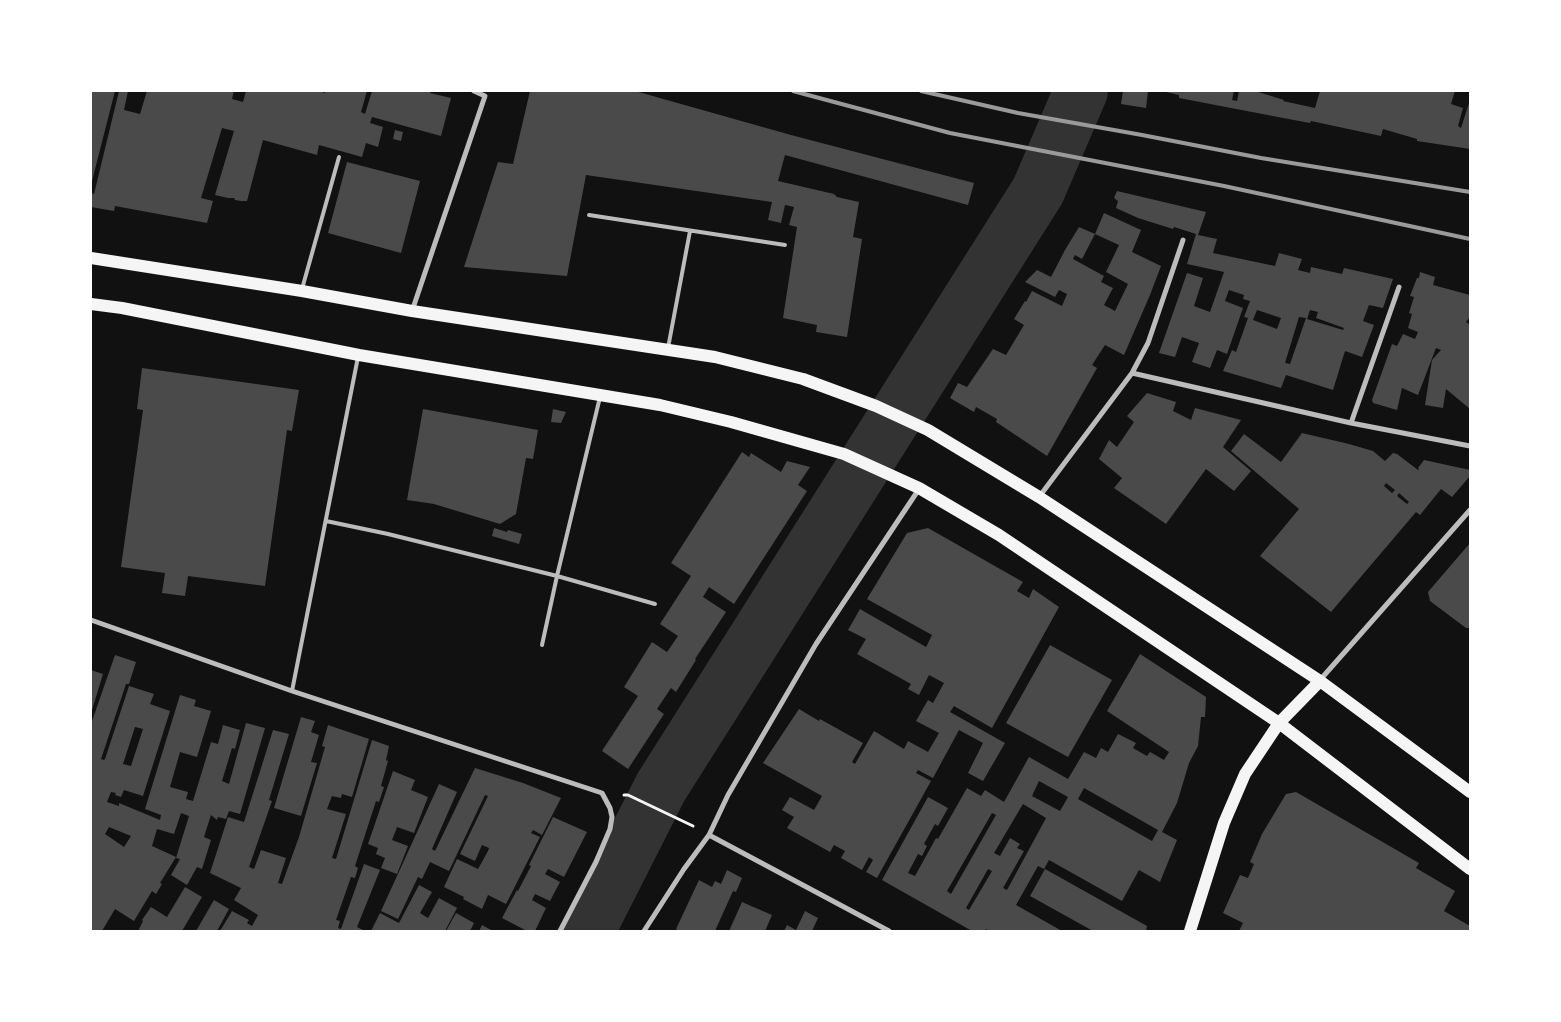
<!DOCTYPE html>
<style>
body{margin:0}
#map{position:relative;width:1561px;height:1022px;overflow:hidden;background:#111;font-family:"Varela Round",sans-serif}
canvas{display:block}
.frame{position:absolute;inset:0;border:92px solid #fff;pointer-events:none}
</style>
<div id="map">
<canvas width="1561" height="1022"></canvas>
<div class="frame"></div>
</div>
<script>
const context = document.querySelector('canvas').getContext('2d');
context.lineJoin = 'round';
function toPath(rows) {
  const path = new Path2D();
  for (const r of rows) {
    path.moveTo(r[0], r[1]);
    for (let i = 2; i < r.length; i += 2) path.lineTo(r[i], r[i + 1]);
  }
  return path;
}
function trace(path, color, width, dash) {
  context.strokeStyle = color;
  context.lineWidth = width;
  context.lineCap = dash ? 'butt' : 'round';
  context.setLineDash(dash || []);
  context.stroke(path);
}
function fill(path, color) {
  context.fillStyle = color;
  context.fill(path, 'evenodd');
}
trace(toPath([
 [588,931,661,787,1038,191,1081,91]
]), '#333', 54);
fill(toPath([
 [91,91,115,91,92,181,91,181],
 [119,91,128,91,124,110,140,114,147,91,234,91,232,99,243,102,246,91,320,91,325,93,325,91,367,91,361,112,365,114,372,91,431,91,430,93,451,98,441,136,372,117,370,123,383,127,378,147,366,143,362,157,319,145,317,155,263,140,247,201,241,201,235,200,234,198,228,198,215,195,234,131,222,128,201,198,213,201,207,223,115,206,114,211,91,207,91,193,94,194],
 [530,91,635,91,791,135,974,183,968,205,785,155,778,181,834,194,837,197,859,202,853,237,862,239,847,337,816,332,817,325,783,318,797,227,789,225,794,207,785,205,781,223,768,220,772,202,586,175,567,276,464,267,498,162,513,164],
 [1123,91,1148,91,1146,108,1121,104],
 [1162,91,1234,91,1232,100,1237,101,1239,91,1255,91,1284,100,1283,101,1315,108,1320,91,1455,91,1451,104,1463,108,1458,126,1461,128,1470,100,1470,149,1417,141,1417,139,1383,129,1381,136,1311,121,1310,123,1278,117,1179,98,1179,95],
 [395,130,403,132,401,141,393,139],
 [347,162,420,181,401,253,328,233],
 [1117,191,1206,212,1198,235,1217,239,1213,253,1275,266,1279,253,1302,259,1298,270,1310,273,1311,267,1342,274,1344,268,1393,279,1383,308,1369,305,1363,321,1374,325,1362,357,1345,351,1333,390,1286,375,1281,388,1223,371,1232,350,1236,352,1248,318,1244,317,1250,301,1243,299,1244,295,1229,290,1225,301,1243,308,1227,354,1217,350,1210,368,1192,362,1199,343,1182,337,1175,357,1159,353,1187,273,1203,278,1194,306,1210,312,1224,272,1187,264,1196,234,1174,227,1173,229,1138,218,1116,208,1118,201,1114,198],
 [1257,310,1281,318,1277,329,1253,320],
 [1310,310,1318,312,1316,318,1344,328,1343,330,1307,319],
 [1299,317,1306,318,1290,364,1285,363],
 [1104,213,1141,230,1132,252,1161,266,1150,295,1124,355,1105,345,1092,365,1097,368,1047,456,996,422,997,419,976,407,974,412,950,398,958,383,967,387,993,349,1006,355,1024,325,1014,319,1025,301,1026,302,1032,291,1062,306,1067,294,1059,290,1055,297,1025,282,1037,270,1051,277,1065,250,1079,227,1095,234,1082,259,1075,255,1073,259,1104,276,1101,282,1113,288,1104,305,1115,311,1128,284,1106,272,1119,245,1095,234],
 [1420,272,1435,277,1433,285,1470,295,1470,317,1466,322,1470,325,1470,409,1446,389,1443,408,1425,405,1432,360,1441,350,1436,348,1418,395,1402,388,1397,410,1373,403,1372,400,1392,344,1397,346,1403,334,1415,339,1418,332,1408,328,1412,314,1409,313,1414,297,1410,296,1417,278,1419,278],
 [142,368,299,390,292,431,287,430,265,586,188,576,185,596,162,593,165,573,121,567,143,410,137,409],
 [1147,393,1176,402,1173,411,1191,420,1195,408,1241,420,1223,447,1251,471,1234,491,1206,469,1166,524,1114,488,1122,478,1099,459,1109,440,1117,447,1134,422,1127,416],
 [423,409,538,430,533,459,526,458,516,514,500,524,434,504,407,500],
 [553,409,566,412,561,423,551,422],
 [1302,433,1349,444,1373,451,1385,461,1393,453,1397,454,1418,470,1419,469,1418,468,1424,460,1470,470,1470,476,1452,497,1441,489,1420,515,1416,512,1331,612,1260,556,1299,509,1231,451,1244,434,1281,462],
 [1386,483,1395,490,1392,493,1384,486],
 [1399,493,1409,502,1407,504,1397,496],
 [742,452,749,457,751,453,781,472,787,461,810,467,798,485,807,491,734,604,709,587,703,597,726,612,695,659,696,660,676,692,671,688,657,709,664,714,628,769,602,751,638,696,624,687,652,642,667,652,678,636,660,624,691,576,671,563],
 [494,528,507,532,508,530,522,534,519,544,492,536],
 [928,528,1023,582,1017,591,1029,598,1033,589,1059,607,992,728,954,706,950,712,1005,743,983,781,968,773,983,743,959,730,933,778,918,770,916,773,931,781,877,878,866,872,873,860,869,857,862,870,841,858,845,851,834,845,830,852,787,828,794,817,782,810,790,797,814,810,822,796,763,763,799,709,819,721,820,719,863,743,852,762,855,764,874,731,904,749,908,741,928,752,939,733,916,721,928,700,933,703,944,683,929,675,919,695,908,689,911,684,857,654,866,639,848,630,860,609,926,647,932,635,867,599,907,533],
 [1470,543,1470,628,1466,628,1430,601,1428,592],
 [1050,645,1112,680,1068,757,1006,723],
 [1140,654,1206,697,1205,717,1201,717,1198,746,1189,763,1177,803,1162,832,1177,840,1160,882,1139,870,1122,901,1049,860,1044,869,1038,866,1016,905,1062,931,989,931,986,929,985,931,972,931,882,880,928,797,948,808,938,826,935,824,924,844,927,846,922,856,918,854,908,873,915,876,936,838,938,839,967,788,981,796,985,790,1004,802,1029,757,1068,779,1084,752,1096,758,1101,748,1108,752,1118,734,1136,743,1133,748,1147,756,1150,752,1164,760,1169,752,1107,711],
 [1039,781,1068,797,1060,811,1032,796],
 [1084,788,1158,830,1152,841,1078,799],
 [1023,804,1046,818,1007,890,1003,888,1024,851,1017,848,1020,844,1010,838,1000,856,994,853],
 [992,813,996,815,951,894,947,891],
 [988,869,992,871,969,910,966,908],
 [115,655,136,662,129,684,126,684,101,759,104,760,105,759,129,686,154,694,150,704,170,711,143,796,124,790,121,797,115,795,116,793,111,792,107,802,119,806,119,803,160,820,161,815,145,809,180,695,196,700,194,706,211,711,197,757,180,752,170,787,188,792,186,799,193,801,211,742,218,744,223,725,240,730,235,749,232,748,222,781,229,784,246,723,265,728,240,814,229,811,226,819,218,817,217,820,211,815,204,837,211,840,202,869,197,867,187,885,171,875,180,859,176,858,189,816,181,813,174,834,157,829,152,846,176,857,160,883,162,884,156,894,152,891,134,921,115,909,102,931,91,931,91,724],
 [135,727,143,729,131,766,123,764],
 [109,827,131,836,124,847,105,834],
 [91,670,103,674,92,710,91,709],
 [301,717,315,721,311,732,319,735,311,762,317,763,301,816,274,808],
 [328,725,369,739,352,797,342,794,341,798,332,796,327,809,346,814,332,858,336,859,372,740,389,746,386,760,388,761,381,786,384,787,379,802,376,801,355,866,358,868,355,878,351,877,336,920,340,921,338,928,341,929,364,864,380,870,357,927,365,931,220,931,232,911,249,920,247,923,252,926,258,915,234,900,241,888,210,873,228,817,244,822,273,730,289,734,269,800,272,801,249,867,254,869,261,850,286,858,278,883,282,884,299,837,325,747,322,746],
 [475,768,523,783,561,798,542,835,533,830,531,833,540,837,506,904,488,895,482,909,463,899,464,897,444,887,457,859,478,869,488,851,489,848,482,845,475,861,460,854,488,796,485,795,449,871,430,862,422,879,418,877,398,919,381,911,439,784,457,792,432,849,435,851],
 [393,771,415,780,411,790,428,797,414,833,397,827,396,830,392,840,408,846,397,874,381,868,385,858,376,854,378,848,368,844],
 [1296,792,1419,863,1416,868,1455,891,1444,911,1470,926,1470,931,1239,931,1243,923,1223,913,1240,875,1248,878,1254,864,1250,862,1262,834,1286,794],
 [553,817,587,832,564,877,548,869,545,874,560,882,550,901,535,894,532,900,546,908,535,931,527,931,502,918,517,890,518,891,531,866,529,865],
 [1045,869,1147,926,1146,931,1093,931,1030,896],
 [727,870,742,878,736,892,733,891,715,931,679,931,676,929,699,880,712,887,715,881,721,884],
 [419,885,432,892,420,913,428,918,439,898,457,908,445,931,371,931,380,913,399,923],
 [185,887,202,897,182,931,138,931,143,921,142,920,151,907,167,917],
 [214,900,229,909,217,931,196,931],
 [742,902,772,915,765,931,729,931],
 [805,911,818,918,812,931,784,931,787,925,796,930],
 [456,913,474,923,470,931,446,931],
 [482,925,493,931,479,931]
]), '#4a4a4a');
trace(toPath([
 [624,795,628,795,693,826]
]), '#f5f5f5', 3);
trace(toPath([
 [589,215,785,245],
 [302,289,339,157],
 [668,348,690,231],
 [326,521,388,534,557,576,655,604],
 [542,645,557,576,600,397],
 [292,691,358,357]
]), '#bcbcbc', 4);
trace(toPath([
 [412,311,485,96,474,91],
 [1132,373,1351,423,1470,446],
 [1351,423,1399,287],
 [1039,497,1132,373,1148,343,1183,240],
 [91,620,292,691,602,793,610,808,612,817,610,829,596,862,560,931],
 [1320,680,1470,510],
 [709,835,889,931],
 [644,931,684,869,709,835,728,795,816,644,919,489]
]), '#bcbcbc', 5);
trace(toPath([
 [91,258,302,291,412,311,715,357,803,379,876,406,928,430,1039,497,1320,681,1470,792],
 [91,304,122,308,359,355,660,405,731,422,844,454,919,488,999,535,1279,723,1470,869],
 [1190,931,1224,823,1245,774,1279,723,1320,681]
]), '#f5f5f5', 12);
trace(toPath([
 [793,91,950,133,1224,186,1470,239],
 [921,91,1018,113,1142,135,1261,158,1470,192]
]), '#9a9a9a', 4);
</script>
